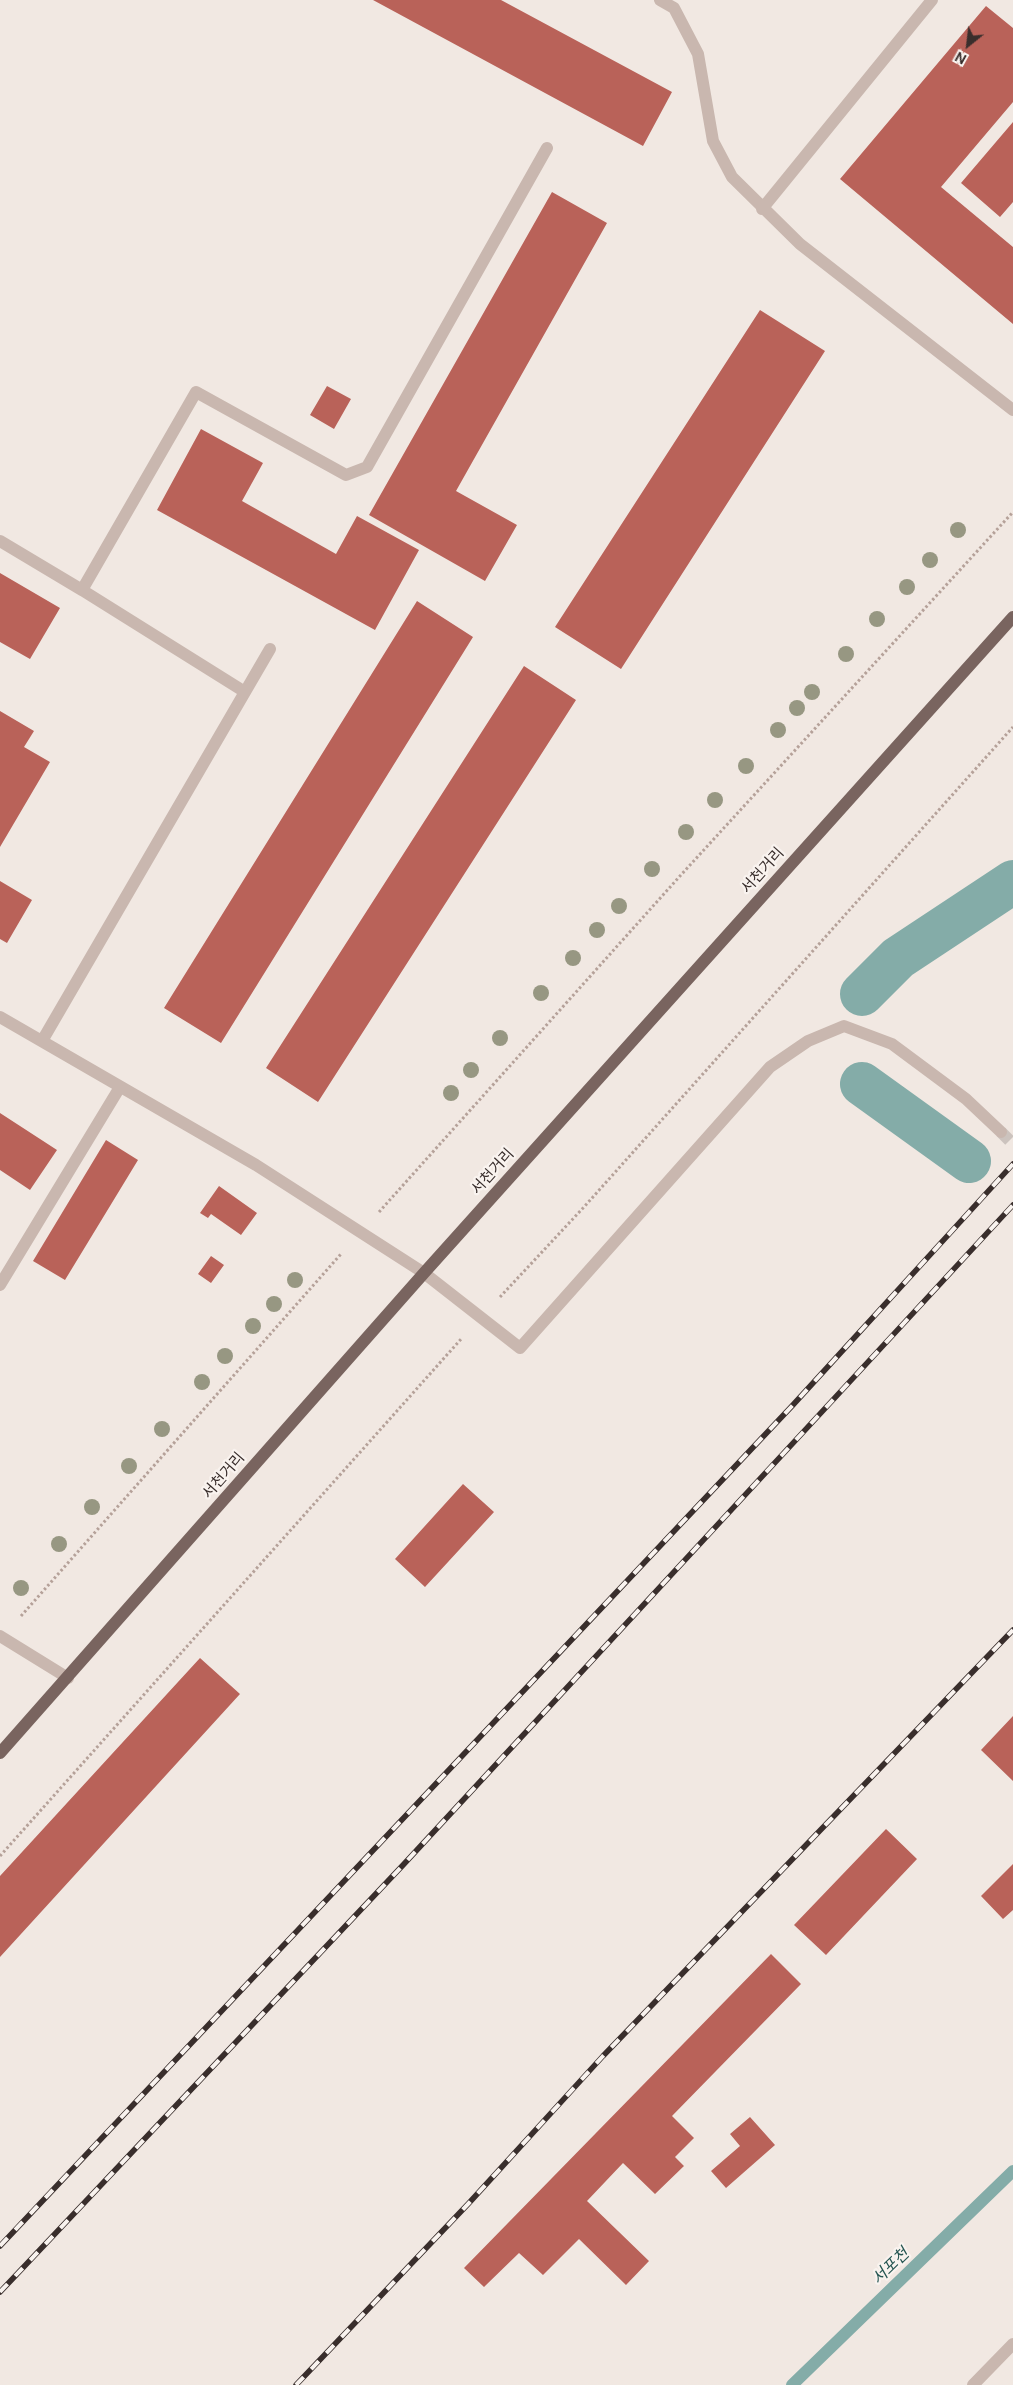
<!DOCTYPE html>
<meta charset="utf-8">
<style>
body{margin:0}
#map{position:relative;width:1013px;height:2385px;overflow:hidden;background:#f1e8e2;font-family:"DM Sans",sans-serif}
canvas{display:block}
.north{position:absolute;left:943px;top:20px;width:50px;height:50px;-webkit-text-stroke:4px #f9f3ef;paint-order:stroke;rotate:209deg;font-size:14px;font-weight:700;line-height:20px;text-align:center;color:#392e2c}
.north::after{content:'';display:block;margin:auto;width:18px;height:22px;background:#392e2c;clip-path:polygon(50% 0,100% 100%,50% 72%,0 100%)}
</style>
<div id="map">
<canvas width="1013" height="2385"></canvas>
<div class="north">N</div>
</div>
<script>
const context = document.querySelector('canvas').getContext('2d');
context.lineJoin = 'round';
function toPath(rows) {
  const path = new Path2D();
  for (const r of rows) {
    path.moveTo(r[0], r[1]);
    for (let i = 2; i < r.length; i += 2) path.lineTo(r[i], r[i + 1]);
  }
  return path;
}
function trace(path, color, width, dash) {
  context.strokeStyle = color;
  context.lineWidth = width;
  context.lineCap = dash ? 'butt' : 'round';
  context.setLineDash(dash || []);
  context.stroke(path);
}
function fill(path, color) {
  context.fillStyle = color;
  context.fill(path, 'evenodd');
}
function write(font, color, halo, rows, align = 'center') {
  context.font = font + ' "DM Sans","Noto Sans KR",sans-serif';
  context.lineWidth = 4.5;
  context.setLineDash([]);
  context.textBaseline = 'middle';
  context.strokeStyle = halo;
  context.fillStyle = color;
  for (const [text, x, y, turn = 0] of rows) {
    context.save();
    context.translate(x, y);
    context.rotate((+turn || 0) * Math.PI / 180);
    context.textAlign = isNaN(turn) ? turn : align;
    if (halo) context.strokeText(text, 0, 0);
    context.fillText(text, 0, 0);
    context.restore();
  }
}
trace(toPath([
 [792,2385,1013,2171]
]), '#84aca8', 12);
trace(toPath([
 [862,994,898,958,1013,882],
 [862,1084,969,1161]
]), '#84aca8', 44);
fill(toPath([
 [373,0,501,0,672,92,643,146],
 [986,6,1013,28,1013,102,941,187,1013,247,1013,324,840,179],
 [1013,122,1013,202,1000,217,961,183],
 [552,192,607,223,456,491,517,525,485,581,369,515],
 [760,310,825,351,621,669,555,627],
 [327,386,351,399,334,429,310,415],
 [201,429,263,463,242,501,336,554,357,516,419,550,375,630,157,510],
 [0,573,60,608,30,659,0,642],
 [417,601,473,637,221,1043,164,1008],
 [524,666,576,700,318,1102,266,1068],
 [0,711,34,731,24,747,50,762,0,847],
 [0,881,32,900,7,943,0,939],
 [0,1113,57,1150,30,1190,0,1170],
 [106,1140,138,1160,65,1280,33,1261],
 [219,1186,257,1213,241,1235,211,1214,208,1218,200,1213],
 [211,1256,224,1265,211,1283,198,1274],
 [463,1484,494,1512,425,1587,395,1559],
 [200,1658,240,1694,0,1957,0,1876],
 [1013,1716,1013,1781,981,1750],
 [886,1829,917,1859,826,1955,794,1925],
 [1013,1864,1013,1910,1003,1919,981,1896],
 [771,1954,801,1984,672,2116,694,2138,675,2157,684,2166,655,2194,623,2163,587,2201,649,2261,626,2285,579,2239,543,2275,519,2253,484,2287,464,2268],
 [750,2117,775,2145,726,2188,711,2171,740,2146,730,2134]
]), '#b96259');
trace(toPath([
 [1001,1132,1013,1144]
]), '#ccc3be', 12, [12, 6]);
trace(toPath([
 [379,1212,680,876,1013,512],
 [500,1297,584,1207,1013,727],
 [21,1616,341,1254],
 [0,1856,462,1338]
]), '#b5a199', 3, [2.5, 2.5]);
trace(toPath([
 [660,0,674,8,698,54,713,141,732,177,800,244,1013,410],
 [762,209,932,0],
 [0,541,82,590],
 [245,692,82,590,196,392,346,475,367,467,547,148],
 [0,1017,256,1165,424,1273,520,1348,770,1067,808,1041,844,1026,892,1044,966,1099,1001,1132],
 [42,1041,270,649],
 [0,1285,120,1087],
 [0,1636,68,1678],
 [973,2385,1013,2344]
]), '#c9b7af', 12);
trace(toPath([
 [0,1753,424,1273,1013,617]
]), '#79645f', 12);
const rail = toPath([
 [0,2246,792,1406,1013,1164],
 [0,2292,404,1864,1013,1205],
 [296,2385,469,2203,603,2056,1013,1630]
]);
trace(rail, '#392e2c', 5.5);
trace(rail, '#f9f3ef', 4, [11]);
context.fillStyle = '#979782';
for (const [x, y] of [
 [958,530],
 [930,560],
 [907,587],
 [877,619],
 [846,654],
 [812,692],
 [797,708],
 [778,730],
 [746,766],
 [715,800],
 [686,832],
 [652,869],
 [619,906],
 [597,930],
 [573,958],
 [541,993],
 [500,1038],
 [471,1070],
 [451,1093],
 [295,1280],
 [274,1304],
 [253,1326],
 [225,1356],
 [202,1382],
 [162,1429],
 [129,1466],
 [92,1507],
 [59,1544],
 [21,1588]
]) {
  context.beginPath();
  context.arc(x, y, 8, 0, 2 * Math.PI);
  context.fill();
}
write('15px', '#392e2c', '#f9f3ef', [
 ["서천거리",763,871,-48],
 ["서천거리",493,1172,-48],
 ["서천거리",224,1476,-49]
]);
write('italic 16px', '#265652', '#f9f3ef', [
 ["서포천",891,2267,-44]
]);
</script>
